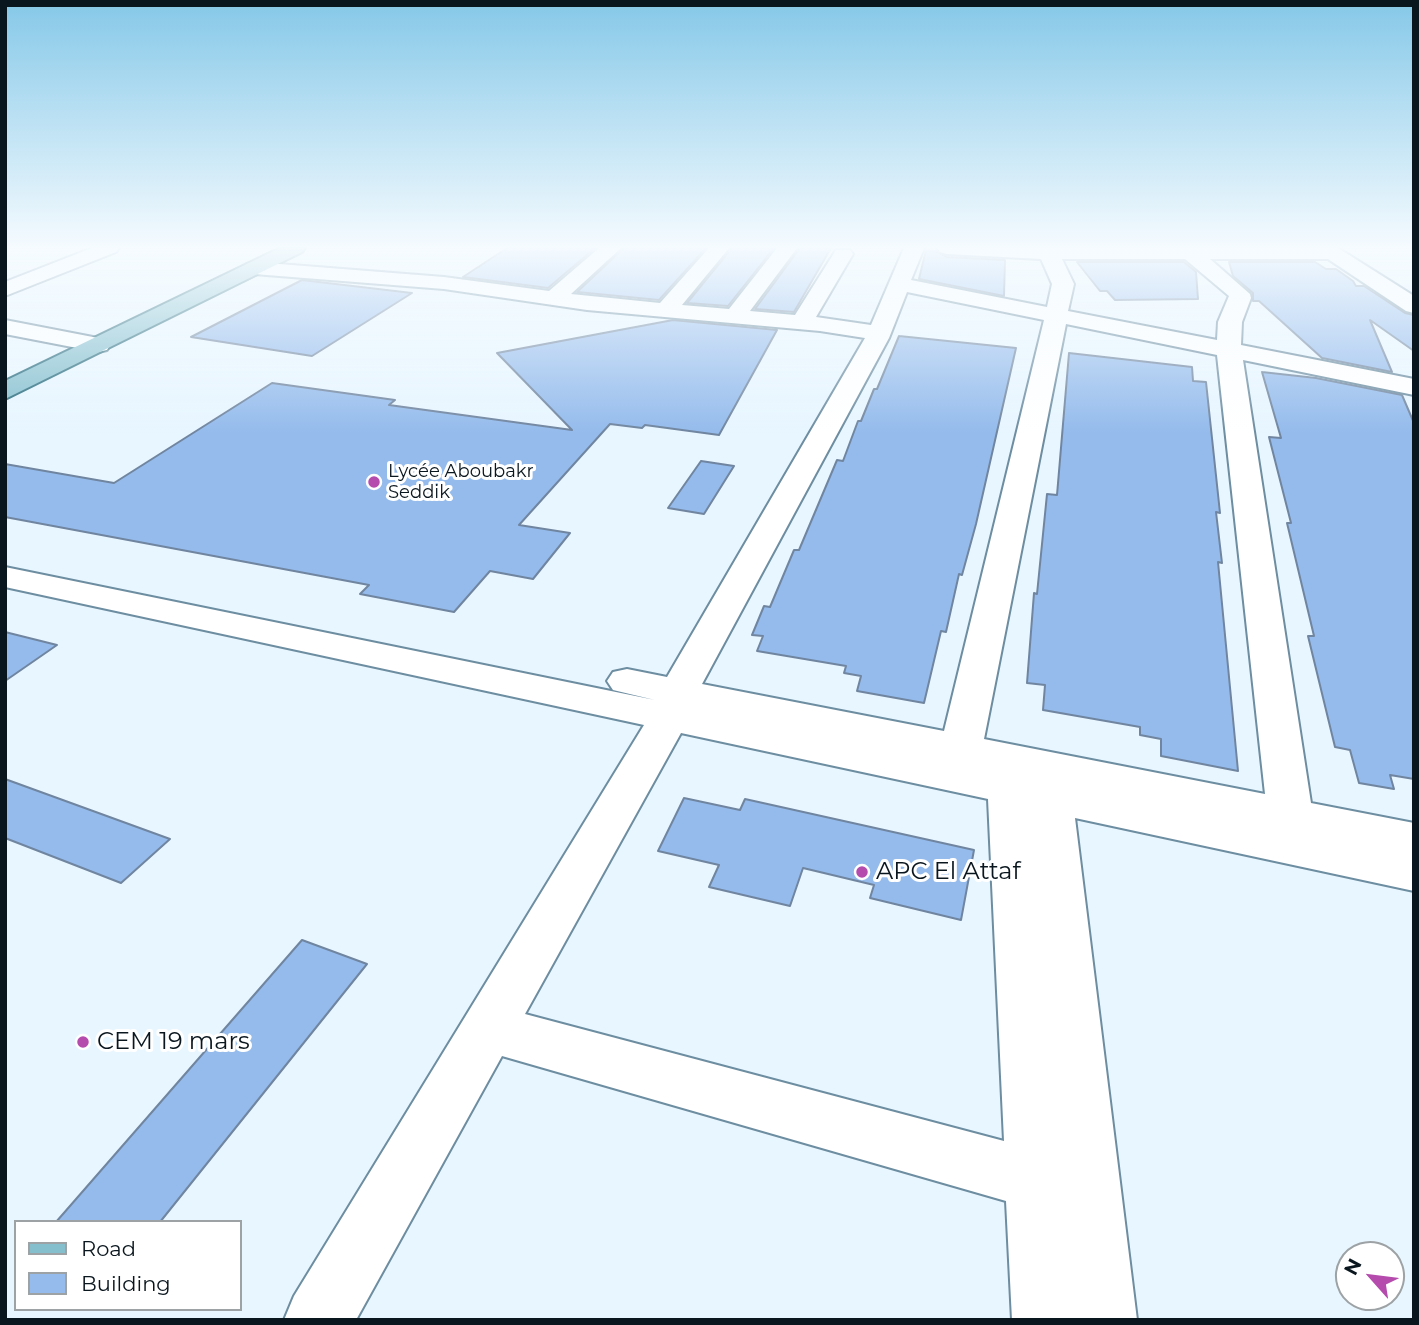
<!DOCTYPE html>
<meta charset="utf-8">
<style>
body{margin:0}
#map{position:relative;width:1419px;height:1325px;overflow:hidden;background:#e8f6ff;font-family:Montserrat,sans-serif}
canvas{display:block}
.frame{position:absolute;inset:0;border:7px solid #0a161e;pointer-events:none}
.legend{position:absolute;left:14px;top:1220px;width:228px;height:91px;box-sizing:border-box;background:#fff;border:2px solid #9da2a5;margin:0;padding:9px 12px;list-style:none;font-size:21px;color:#0a161e}
.legend li{display:flex;align-items:center;gap:14px;height:35px}
.legend b{width:35px;border:2px solid #9da2a5}
.north{position:absolute;left:1335px;top:1241px;width:70px;height:70px;box-sizing:border-box;background:#fff;border:2px solid #9da2a5;border-radius:50%;rotate:298deg;font-size:19px;font-weight:700;line-height:28px;text-align:center;color:#0a161e}
.north::after{content:'';display:block;margin:auto;width:24px;height:32px;background:#b44bad;clip-path:polygon(50% 0,100% 100%,50% 72%,0 100%)}
</style>
<div id="map">
<canvas width="1419" height="1325"></canvas>
<div class="frame"></div>
<ul class="legend">
<li><b style="height:9px;background:#85bfce"></b>Road</li>
<li><b style="height:19px;background:#94bbec"></b>Building</li>
</ul>
<div class="north">N</div>
</div>
<script>
const context = document.querySelector('canvas').getContext('2d');
context.lineJoin = 'round';
function fill(path, color) {
  context.fillStyle = color;
  context.fill(path, 'evenodd');
}
function toPath(rows) {
  const path = new Path2D();
  for (const r of rows) {
    path.moveTo(r[0], r[1]);
    for (let i = 2; i < r.length; i += 2) path.lineTo(r[i], r[i + 1]);
  }
  return path;
}
function trace(path, color, width, dash) {
  context.strokeStyle = color;
  context.lineWidth = width;
  context.lineCap = dash ? 'butt' : 'round';
  context.setLineDash(dash || []);
  context.stroke(path);
}
function write(font, color, halo, rows, align = 'center') {
  context.font = font + ' Montserrat,sans-serif';
  context.lineWidth = 6;
  context.setLineDash([]);
  context.textBaseline = 'middle';
  context.strokeStyle = halo;
  context.fillStyle = color;
  for (const [text, x, y, turn = 0] of rows) {
    context.save();
    context.translate(x, y);
    context.rotate((+turn || 0) * Math.PI / 180);
    context.textAlign = isNaN(turn) ? turn : align;
    if (halo) context.strokeText(text, 0, 0);
    context.fillText(text, 0, 0);
    context.restore();
  }
}
const building = toPath([
 [507,248,595,248,548,288,463,277,507,248],
 [624,248,706,248,659,300,577,292,624,248],
 [732,248,774,248,728,306,687,303,732,248],
 [800,248,831,248,794,312,755,309,800,248],
 [926,250,936,251,947,257,1005,260,1004,296,919,279,926,250],
 [1077,262,1184,262,1196,272,1198,299,1115,300,1107,291,1100,291,1077,262],
 [1229,262,1315,262,1326,269,1336,269,1353,281,1356,286,1364,286,1405,313,1414,315,1414,351,1370,320,1392,372,1322,358,1259,301,1253,301,1253,293,1233,276,1229,262],
 [302,280,412,293,312,356,191,337,302,280],
 [673,320,777,330,719,435,645,425,642,428,610,424,519,525,570,533,533,579,490,571,454,612,360,594,369,585,5,517,5,464,114,483,272,383,395,400,389,405,572,430,497,353,673,320],
 [899,336,1016,348,976,524,962,575,959,574,946,632,941,631,924,703,857,691,861,676,844,673,846,666,757,651,763,636,752,635,764,606,770,607,794,550,799,550,837,460,843,461,858,421,861,421,874,389,877,389,899,336],
 [1069,353,1192,367,1193,381,1206,382,1220,513,1216,512,1222,563,1218,562,1238,771,1161,756,1161,739,1140,735,1140,727,1043,710,1045,685,1027,683,1034,593,1037,594,1047,494,1057,495,1069,353],
 [1262,372,1316,378,1402,395,1414,423,1414,779,1390,775,1394,789,1359,783,1350,750,1335,747,1308,636,1314,636,1287,523,1291,523,1269,437,1281,438,1262,372],
 [701,461,734,466,704,514,668,508,701,461],
 [5,632,57,645,5,681,5,632],
 [5,779,170,839,121,883,5,838,5,779],
 [684,798,740,810,745,799,974,850,961,920,870,898,874,885,803,868,790,906,709,887,719,865,658,851,684,798],
 [302,940,367,964,160,1222,56,1222,302,940]
]);
fill(building, '#94bbec');
trace(building, '#70859f', 2);
const minor = toPath([
 [92,248,119,248,116,252,5,296,5,282,92,248],
 [599,248,621,248,571,294,660,303,709,248,729,248,682,305,729,309,777,248,797,248,750,311,795,315,836,250,850,250,853,254,816,317,871,325,904,248,924,248,911,280,1047,307,1052,284,1041,259,947,254,940,252,937,248,1338,248,1414,296,1414,313,1406,311,1328,259,1210,259,1250,294,1251,298,1242,322,1241,345,1414,379,1414,395,1243,360,1311,803,1414,823,1414,891,1075,818,1137,1320,1012,1320,1006,1201,502,1056,356,1320,284,1320,294,1296,644,725,5,587,5,567,655,700,613,690,607,681,613,672,627,669,667,677,865,338,820,331,587,310,444,289,254,274,247,272,244,268,247,264,254,262,444,277,549,291,599,248],
 [1062,259,1185,259,1229,296,1218,322,1217,340,1068,311,1074,284,1062,259],
 [907,292,1044,320,944,731,702,684,889,338,907,292],
 [1066,324,1217,355,1265,794,984,739,1066,324],
 [681,733,988,799,1004,1141,525,1014,681,733],
 [5,320,98,338,107,340,110,345,107,350,98,352,5,334,5,320]
]);
const major = toPath([
 [280,248,305,248,302,252,5,399,5,381,280,248]
]);
trace(minor, '#6d8da1', 4);
trace(major, '#25697b', 4);
fill(minor, '#fff');
fill(major, '#85bfce');
const sky = context.createLinearGradient(0, 0, 0, 433);
sky.addColorStop(0, '#85c8e8');
sky.addColorStop(0.57, '#f5fbff');
sky.addColorStop(1, '#f5fbff00');
context.fillStyle = sky;
context.fillRect(0, 0, 1419, 433);
for (const [x, y, r, color] of [
 [374,482,7,"#b44bad"],
 [862,872,7,"#b44bad"],
 [83,1042,7,"#b44bad"]
]) {
  const dot = new Path2D();
  dot.arc(x, y, r, 0, 2 * Math.PI);
  context.fillStyle = color;
  context.fill(dot);
  trace(dot, '#fff', 2.5);
}
write('18px', '#0a161e', '#fff', [
 ["Lycée Aboubakr",388,472],
 ["Seddik",388,493]
], 'left');
write('24px', '#0a161e', '#fff', [
 ["APC El Attaf",876,872],
 ["CEM 19 mars",97,1042]
], 'left');
</script>
